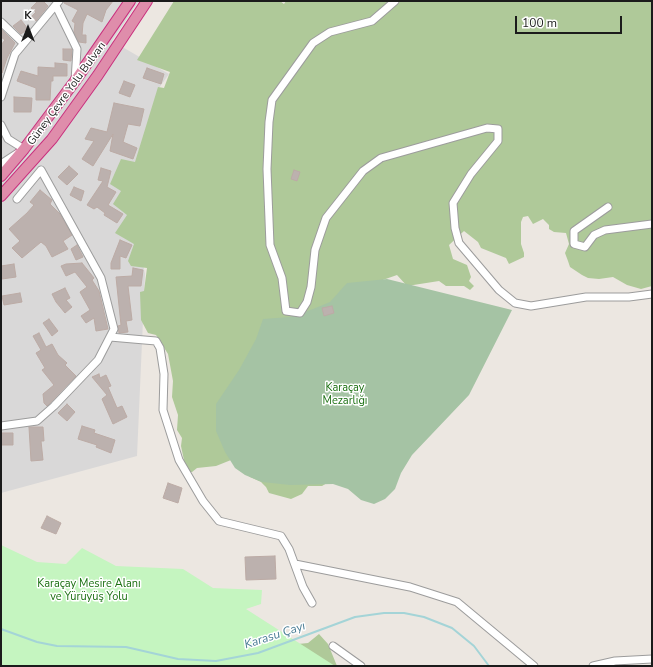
<!DOCTYPE html>
<meta charset="utf-8">
<style>
body{margin:0}
#map{position:relative;width:653px;height:667px;overflow:hidden;background:#ece7e1;font-family:"Nunito Sans",sans-serif}
canvas{display:block}
.frame{position:absolute;inset:0;border:2px solid #1b1b1b;pointer-events:none}
.north{position:absolute;left:8px;top:8px;width:40px;height:40px;-webkit-text-stroke:3px #fff;paint-order:stroke;rotate:0deg;font-size:11px;font-weight:700;line-height:16px;text-align:center;color:#1b1b1b}
.north::after{content:'';display:block;margin:auto;width:14px;height:18px;background:#1b1b1b;clip-path:polygon(50% 0,100% 100%,50% 72%,0 100%)}
.scale{position:absolute;left:515px;top:16px;width:107px;height:18px;box-sizing:border-box;border:2px solid #1b1b1b;border-top:0;padding-left:5px;font-size:12px;line-height:14px;white-space:nowrap;color:#1b1b1b;-webkit-text-stroke:3px #fff;paint-order:stroke}
</style>
<div id="map">
<canvas width="653" height="667"></canvas>
<div class="frame"></div>
<div class="north">K</div>
<div class="scale">100 m</div>
</div>
<script>
const context = document.querySelector('canvas').getContext('2d');
context.lineJoin = 'round';
function fill(path, color) {
  context.fillStyle = color;
  context.fill(path, 'evenodd');
}
function toPath(rows) {
  const path = new Path2D();
  for (const r of rows) {
    path.moveTo(r[0], r[1]);
    for (let i = 2; i < r.length; i += 2) path.lineTo(r[i], r[i + 1]);
  }
  return path;
}
function trace(path, color, width, dash) {
  context.strokeStyle = color;
  context.lineWidth = width;
  context.lineCap = dash ? 'butt' : 'round';
  context.setLineDash(dash || []);
  context.stroke(path);
}
function write(font, color, halo, rows, align = 'center') {
  context.font = font + ' "Nunito Sans",sans-serif';
  context.lineWidth = 3;
  context.setLineDash([]);
  context.textBaseline = 'middle';
  context.strokeStyle = halo;
  context.fillStyle = color;
  for (const [text, x, y, turn = 0] of rows) {
    context.save();
    context.translate(x, y);
    context.rotate((+turn || 0) * Math.PI / 180);
    context.textAlign = isNaN(turn) ? turn : align;
    if (halo) context.strokeText(text, 0, 0);
    context.fillText(text, 0, 0);
    context.restore();
  }
}
fill(toPath([
 [1,1,139,1,112,41,169,74,159,88,141,162,124,167,145,274,137,456,1,493]
]), '#d9d8d8');
fill(toPath([
 [174,1,280,1,284,4,286,1,652,1,652,286,641,289,627,285,613,277,599,279,588,278,582,275,570,267,568,261,565,253,569,244,566,233,554,232,549,229,549,225,543,219,533,224,528,216,523,217,521,222,521,244,524,253,524,257,509,264,506,258,481,248,478,242,464,231,449,245,453,259,467,265,471,277,469,281,474,286,470,290,464,286,446,286,439,281,407,286,397,275,377,282,327,483,322,486,308,486,302,494,291,499,269,493,266,487,261,482,250,477,231,460,216,466,197,468,192,472,189,472,185,465,181,446,182,438,177,430,178,415,172,397,173,381,168,354,156,335,148,333,141,320,140,292,144,291,147,268,131,266,128,261,134,244,115,233,127,215,113,204,121,191,110,184,121,159,135,162,158,87,164,88,170,72,137,60],
 [319,634,328,644,337,666,254,666,298,644,308,643]
]), '#afc999');
fill(toPath([
 [387,279,512,310,469,395,412,455,401,473,395,489,385,499,374,504,361,500,348,489,333,484,290,485,262,482,245,475,235,468,225,452,216,431,216,404,239,370,256,339,263,319,290,317,313,309,330,302,347,283]
]), '#a5c3a4');
fill(toPath([
 [1,545,37,562,66,564,82,548,116,566,183,569,213,588,262,590,261,604,246,609,335,666,1,666]
]), '#c5f5c0');
trace(toPath([
 [1,629,37,642,57,646,126,647,178,659,216,661,258,653,355,617,384,613,404,613,424,617,452,628,474,646,489,666]
]), '#a4d4d7', 2);
const building = toPath([
 [38,1,43,1,48,6,36,21,31,17,36,12,31,8,38,1],
 [64,1,113,1,106,10,102,22,87,14,83,23,82,35,86,35,86,43,79,42,74,32,75,23,72,21,78,10,64,3,64,1],
 [21,20,28,29,21,34,13,26,21,20],
 [1,29,15,43,7,58,2,73,1,45,5,40,1,37,1,29],
 [63,49,72,49,71,61,63,60,63,49],
 [55,63,67,64,67,76,53,76,53,81,51,81,50,100,36,100,36,88,17,81,21,71,38,76,38,67,55,68,55,63],
 [147,68,164,74,161,84,143,78,147,68],
 [124,81,135,85,130,97,119,93,124,81],
 [14,97,32,98,31,112,14,112,14,97],
 [114,103,144,109,140,126,128,124,123,142,137,148,133,159,110,151,113,134,93,166,82,159,94,141,85,139,91,128,107,132,114,103],
 [69,166,78,174,67,185,58,177,69,166],
 [101,168,111,171,107,187,116,192,108,205,123,214,117,223,104,215,105,213,97,207,94,209,87,205,103,181,98,180,101,168],
 [294,170,300,172,297,181,291,179,294,170],
 [74,187,84,191,81,201,70,195,74,187],
 [40,190,52,200,50,204,60,214,72,235,63,241,68,249,52,257,46,246,41,242,22,258,12,248,20,241,9,229,27,213,34,205,30,202,40,190],
 [120,240,132,245,126,258,120,256,120,269,111,269,111,263,120,240],
 [77,245,83,257,76,260,71,249,77,245],
 [82,263,94,278,92,280,99,291,108,329,96,331,94,318,86,323,81,316,90,310,80,292,87,287,75,272,66,276,61,266,66,264,82,263],
 [14,264,16,277,2,279,1,266,14,264],
 [133,268,143,270,141,286,128,286,132,320,126,321,128,332,119,333,118,326,121,325,116,277,132,276,133,268],
 [65,288,70,298,66,300,72,307,65,313,56,302,52,294,65,288],
 [20,293,22,302,4,305,2,296,20,293],
 [332,306,334,313,324,316,322,308,332,306],
 [49,319,58,331,52,336,43,323,49,319],
 [39,333,46,347,52,344,58,355,67,363,65,365,76,376,47,406,44,403,43,394,54,385,42,370,45,368,36,353,41,350,33,336,39,333],
 [99,374,100,378,106,375,111,386,108,387,117,408,122,406,127,417,113,424,102,399,107,395,92,377,99,374],
 [67,404,75,412,67,421,58,413,67,404],
 [82,426,95,430,94,433,115,440,111,453,96,447,97,445,78,439,82,426],
 [29,427,43,427,44,441,41,441,43,460,31,461,29,427],
 [1,433,13,433,13,445,1,445,1,433],
 [168,483,182,488,178,503,163,498,168,483],
 [47,516,61,523,56,534,41,528,47,516],
 [275,556,276,579,246,580,245,557,275,556]
]);
fill(building, '#bcb1ae');
trace(building, '#bcaba5', 1);
const minor = toPath([
 [395,1,372,21,330,32,313,43,272,100,269,122,267,169,270,245,282,278,286,311,300,313,307,302,311,287,315,250,326,218,363,171,381,158,487,128,498,129,498,141,471,174,453,203,455,228,459,243,499,290,515,303,531,306,586,297,629,297,652,294],
 [56,6,77,49,75,81],
 [1,22,23,43],
 [1,97,15,54,59,1],
 [1,125,8,139,24,149,1,164],
 [608,207,574,231,574,244,585,247,594,235,605,230,652,224],
 [110,337,156,341,160,348,164,374,163,410,179,460,203,501,219,521,281,536,289,549,303,587,312,603],
 [1,426,37,421,54,406,98,360,114,329,101,278,41,170,17,199],
 [295,564,410,587,457,602,534,666],
 [333,646,361,666],
 [593,666,615,661,652,659]
]);
const highway = toPath([
 [1,176,24,149,75,81,130,1],
 [1,196,52,139,98,75,147,1]
]);
trace(minor, '#9c9c9c', 9);
trace(highway, '#c9307e', 12);
trace(minor, '#fff', 7);
trace(highway, '#df8dab', 10);
write('11px', '#1b1b1b', '#fff', [
 ["Güney Çevre Yolu Bulvarı",67,94,-54]
]);
write('11px', '#1b7012', '#fff', [
 ["Karaçay",345,388],
 ["Mezarlığı",345,401],
 ["Karaçay Mesire Alanı",89,584],
 ["ve Yürüyüş Yolu",89,597]
]);
write('italic 12px', '#497c94', '#fff', [
 ["Karasu Çayı",275,636,-18]
]);
</script>
